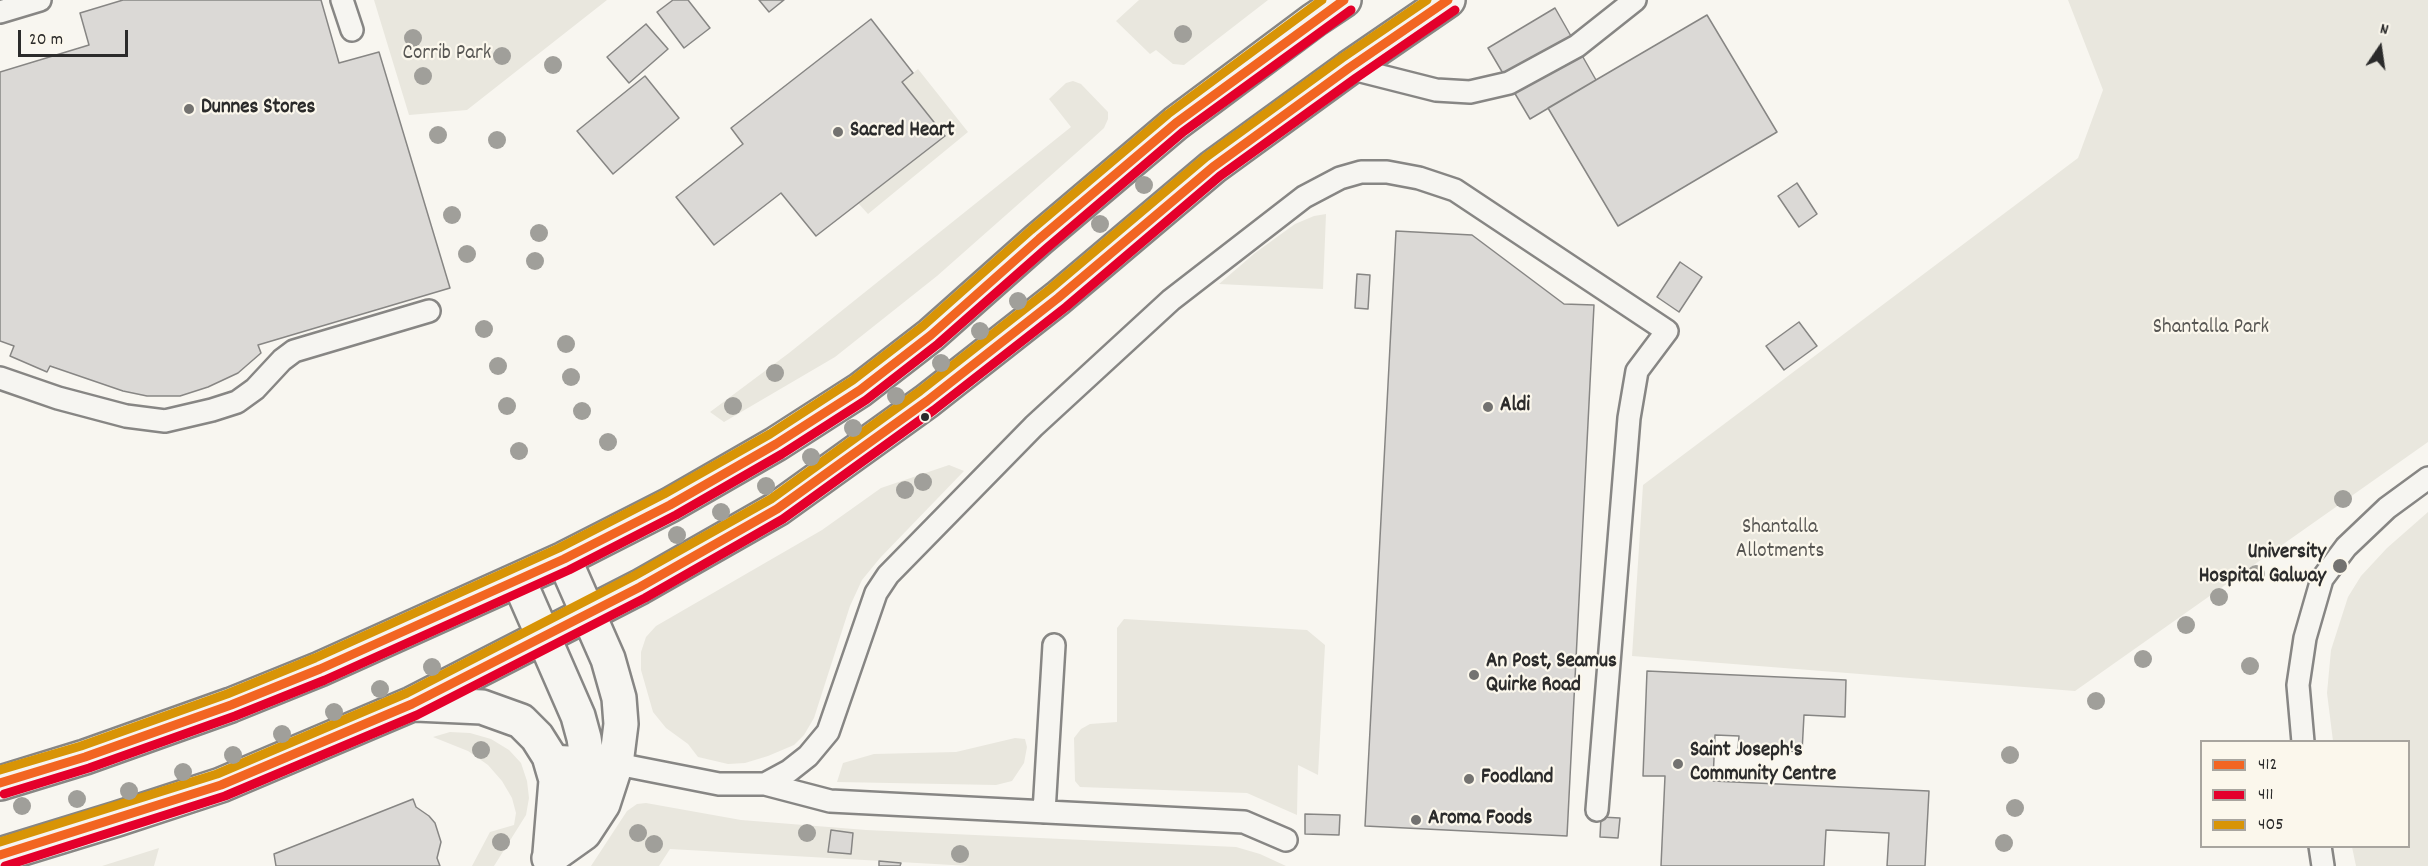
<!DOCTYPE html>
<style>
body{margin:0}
#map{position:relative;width:2428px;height:866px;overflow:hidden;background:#f8f6f0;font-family:Dekko,sans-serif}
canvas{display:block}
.legend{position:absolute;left:2200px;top:740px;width:210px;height:108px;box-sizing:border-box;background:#fbf7ec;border:2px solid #a8a59f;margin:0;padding:8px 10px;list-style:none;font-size:18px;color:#2b2b2b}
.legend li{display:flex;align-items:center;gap:12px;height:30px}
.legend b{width:30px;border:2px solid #a8a59f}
.north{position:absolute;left:2350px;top:18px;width:60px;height:60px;-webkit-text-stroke:4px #fbf7ec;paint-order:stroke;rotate:13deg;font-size:16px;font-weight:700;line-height:24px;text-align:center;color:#2b2b2b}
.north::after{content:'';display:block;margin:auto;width:21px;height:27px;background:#2b2b2b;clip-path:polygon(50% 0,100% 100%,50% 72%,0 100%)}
.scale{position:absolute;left:18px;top:30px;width:110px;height:27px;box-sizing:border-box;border:3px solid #2b2b2b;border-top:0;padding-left:8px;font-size:18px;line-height:21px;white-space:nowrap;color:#2b2b2b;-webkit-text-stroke:4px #fbf7ec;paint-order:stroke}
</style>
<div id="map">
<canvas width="2428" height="866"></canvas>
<ul class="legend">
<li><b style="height:8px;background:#f26522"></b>412</li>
<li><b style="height:8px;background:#e4002b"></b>411</li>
<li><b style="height:8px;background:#d89406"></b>405</li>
</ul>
<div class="north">N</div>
<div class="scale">20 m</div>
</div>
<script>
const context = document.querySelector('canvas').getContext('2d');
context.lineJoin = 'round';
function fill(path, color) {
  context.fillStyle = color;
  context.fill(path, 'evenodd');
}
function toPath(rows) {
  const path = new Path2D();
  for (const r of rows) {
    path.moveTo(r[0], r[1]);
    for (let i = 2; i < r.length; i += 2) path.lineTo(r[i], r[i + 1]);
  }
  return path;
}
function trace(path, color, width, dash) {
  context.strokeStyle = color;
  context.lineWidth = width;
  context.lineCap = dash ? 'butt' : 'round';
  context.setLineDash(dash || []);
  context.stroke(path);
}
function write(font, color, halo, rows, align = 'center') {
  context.font = font + ' Dekko,sans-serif';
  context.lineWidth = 4.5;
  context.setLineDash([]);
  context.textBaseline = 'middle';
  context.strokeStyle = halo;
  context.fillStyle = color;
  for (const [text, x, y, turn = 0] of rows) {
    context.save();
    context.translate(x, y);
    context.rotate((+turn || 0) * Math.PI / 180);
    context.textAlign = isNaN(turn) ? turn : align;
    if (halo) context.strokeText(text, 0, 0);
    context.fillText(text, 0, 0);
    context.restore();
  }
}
fill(toPath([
 [374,0,607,0,467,110,409,115],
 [1139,0,1268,0,1184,65,1173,64,1156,50,1150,54,1116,21],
 [2068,0,2428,0,2428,442,2075,691,1632,656,1643,485,2078,158,2103,90],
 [918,69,968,132,868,214,858,203,944,136,902,82],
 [1073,81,1081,84,1108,112,1108,119,1104,128,1092,139,937,276,835,357,724,422,710,412,789,353,1071,127,1049,99,1066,83],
 [1326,214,1323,289,1219,284,1255,253,1295,224,1314,216],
 [949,465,964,471,880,558,862,580,850,606,814,718,804,735,794,745,768,756,745,763,728,764,698,757,688,744,666,728,653,712,641,670,641,652,646,637,656,626,822,530,881,488],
 [2428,512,2428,866,2356,866,2352,847,2408,846,2408,742,2333,741,2327,693,2331,650,2348,597,2361,576,2387,548],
 [1124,619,1307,630,1325,645,1318,775,1298,765,1297,815,1247,793,1080,787,1075,781,1074,738,1081,729,1090,724,1117,722,1117,628],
 [450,732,470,733,491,739,509,750,521,763,527,781,529,798,526,815,494,866,472,866,490,832,514,825,516,813,512,798,502,781,488,765,468,751,433,737],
 [1015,738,1025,739,1027,747,1024,763,1012,781,996,785,837,782,843,763,874,754,956,752],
 [646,803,741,820,866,830,1236,847,1260,854,1286,866,970,866,670,849,659,866,591,866,627,811,637,804],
 [159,848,154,866,102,866]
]), '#e9e7de');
const building = toPath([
 [123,0,321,0,339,63,379,52,450,288,258,345,261,353,238,373,208,387,180,396,147,396,123,391,50,366,47,372,10,356,14,346,0,341,0,72,89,45,80,13,123,0],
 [673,0,688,0,710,28,684,48,657,12,673,0],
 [759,0,784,0,769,12,759,0],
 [1555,8,1596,80,1530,119,1488,48,1555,8],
 [1707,15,1777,132,1618,226,1548,108,1707,15],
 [871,19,913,73,902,82,945,136,816,236,781,193,714,245,676,197,743,144,731,128,871,19],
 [646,24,668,49,629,83,607,57,646,24],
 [645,76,679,118,613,174,577,131,645,76],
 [1797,183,1817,214,1799,227,1778,196,1797,183],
 [1396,231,1472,235,1564,304,1594,305,1567,836,1365,826,1396,231],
 [1680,262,1702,277,1679,312,1657,297,1680,262],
 [1357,274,1370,275,1368,309,1355,308,1357,274],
 [1799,322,1817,346,1784,370,1766,346,1799,322],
 [1647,671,1846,680,1845,717,1804,715,1802,752,1738,748,1739,736,1715,735,1713,781,1929,791,1925,866,1887,866,1889,833,1826,830,1824,866,1661,866,1665,776,1643,776,1647,671],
 [413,799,416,807,429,816,435,823,441,842,437,858,440,866,276,866,274,854,413,799],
 [1305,814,1340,815,1339,835,1305,834,1305,814],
 [1601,817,1620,818,1618,838,1600,837,1601,817],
 [831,830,853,833,851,854,828,852,831,830],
 [879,861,901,863,900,866,879,866,879,861]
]);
fill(building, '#dbd9d6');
trace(building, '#878684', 1.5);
const lane = toPath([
 [342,0,352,30],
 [0,12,40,0],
 [1349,68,1436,90,1470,92,1509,83,1577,46,1635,0],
 [0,378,58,398,126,416,165,421,212,410,237,402,255,389,282,360,294,351,429,311],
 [2303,742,2298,685,2305,638,2322,579,2346,547,2387,508,2428,478],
 [549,756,587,758,719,784,765,784,789,771,808,756,828,732,876,593,888,575,1034,426,1171,300,1304,197,1340,178,1361,172,1387,172,1419,178,1455,190,1667,331,1637,371,1629,418,1597,810],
 [765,784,830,801,1244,822,1286,840],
 [1044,812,1054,645],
 [2320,846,2323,866]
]);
const secondary = toPath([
 [519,581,578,716,584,738,587,758,579,811,564,834],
 [416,704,482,707,521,721,537,737,549,756,556,780,550,853],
 [0,783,85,757,231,705,320,669,564,559,670,505,776,444,860,390,931,335,1039,239,1176,123,1314,20,1344,0],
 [0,855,117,819,221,785,412,704,640,587,777,509,927,401,1058,298,1213,167,1349,68,1448,0],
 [549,858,584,833,603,804,616,764,621,724,619,698,608,659,564,559]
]);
trace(lane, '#878684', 26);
trace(secondary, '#878684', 38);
trace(lane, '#f6f5f1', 21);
trace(secondary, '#f6f5f1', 33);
trace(toPath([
 [0,783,85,757,231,705,320,669,564,559,670,505,776,444,860,390,931,335,1039,239,1176,123,1344,0],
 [0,855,221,785,412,704,640,587,777,509,927,401,1058,298,1213,167,1349,68,1448,0]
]), '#f26522', 9);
trace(toPath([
 [4,794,89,768,235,716,325,680,569,570,676,515,782,454,866,400,938,344,1047,248,1183,132,1351,10],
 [5,866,225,796,417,715,645,598,783,519,934,410,1066,307,1220,176,1356,78,1455,10]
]), '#e4002b', 9);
trace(toPath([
 [0,770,81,746,227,694,315,658,559,548,664,494,770,434,853,380,923,326,1031,230,1168,114,1322,0],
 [0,842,217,774,407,693,634,576,771,499,920,391,1050,289,1206,157,1342,58,1427,0]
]), '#d89406', 9);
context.fillStyle = '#a09f9a';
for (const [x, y] of [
 [1183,34],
 [413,38],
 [502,56],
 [553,65],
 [423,76],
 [438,135],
 [497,140],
 [1144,185],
 [452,215],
 [1100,224],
 [539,233],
 [467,254],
 [535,261],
 [1018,301],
 [484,329],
 [980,331],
 [566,344],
 [941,363],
 [498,366],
 [775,373],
 [571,377],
 [896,396],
 [507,406],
 [733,406],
 [582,411],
 [853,428],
 [608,442],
 [519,451],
 [811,457],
 [923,482],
 [766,486],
 [905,490],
 [2343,499],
 [721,512],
 [677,535],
 [2256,574],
 [2219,597],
 [2186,625],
 [2143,659],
 [2250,666],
 [432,667],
 [380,689],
 [2096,701],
 [334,712],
 [282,734],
 [481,750],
 [233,755],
 [2010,755],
 [183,772],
 [129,791],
 [77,799],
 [22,806],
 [2015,808],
 [638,833],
 [807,833],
 [501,842],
 [2004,843],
 [654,844],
 [960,854]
]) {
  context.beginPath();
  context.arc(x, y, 9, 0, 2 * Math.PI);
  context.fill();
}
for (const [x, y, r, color] of [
 [189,109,6,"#737270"],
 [838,132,6,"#737270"],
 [1488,407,6,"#737270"],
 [925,417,5,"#2b2b2b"],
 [2340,566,8,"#737270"],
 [1474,675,6,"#737270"],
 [1678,764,6,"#737270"],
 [1469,779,6,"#737270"],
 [1416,820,6,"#737270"]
]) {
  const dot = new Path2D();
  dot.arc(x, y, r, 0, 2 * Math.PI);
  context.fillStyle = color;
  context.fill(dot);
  trace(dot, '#fbf7ec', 2);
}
write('21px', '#585754', '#fbf7ec', [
 ["Corrib Park",447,55],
 ["Shantalla Park",2211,329],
 ["Shantalla",1780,529],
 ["Allotments",1780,553]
]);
write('bold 21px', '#2b2b2b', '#fbf7ec', [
 ["Dunnes Stores",201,109],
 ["Sacred Heart",850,132],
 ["Aldi",1500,407],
 ["University",2326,554,"right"],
 ["Hospital Galway",2326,578,"right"],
 ["An Post, Seamus",1486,663],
 ["Quirke Road",1486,687],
 ["Saint Joseph's",1690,752],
 ["Community Centre",1690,776],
 ["Foodland",1481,779],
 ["Aroma Foods",1428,820]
], 'left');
</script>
